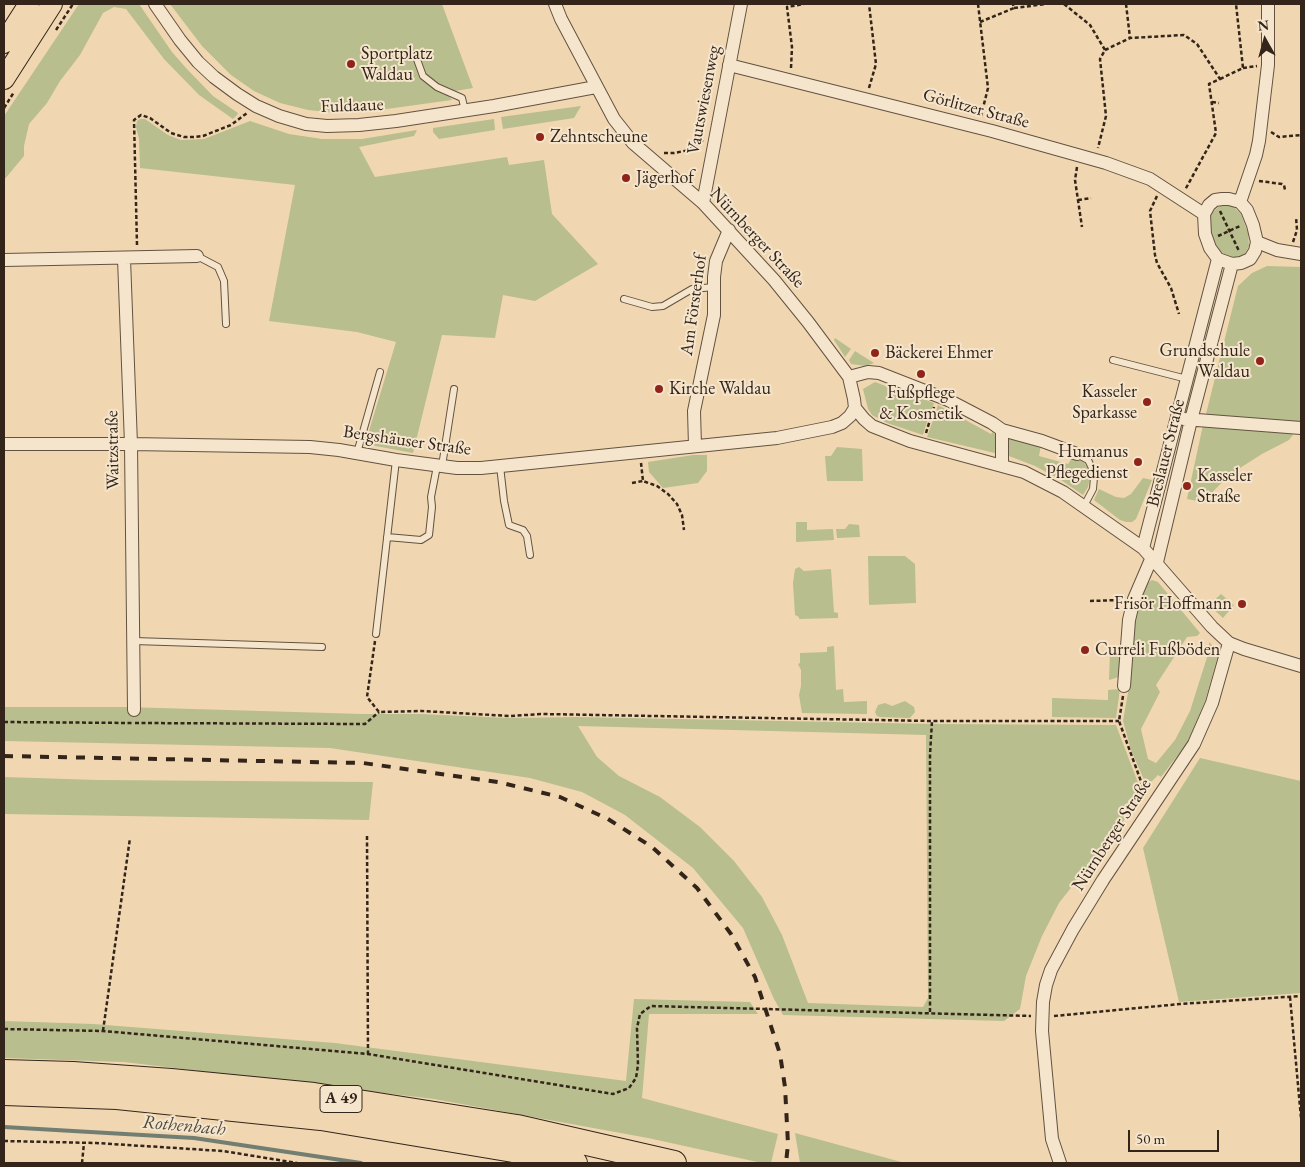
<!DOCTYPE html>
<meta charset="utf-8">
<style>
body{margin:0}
#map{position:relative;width:1305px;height:1167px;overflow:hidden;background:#f0d7b2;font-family:"EB Garamond",serif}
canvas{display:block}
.frame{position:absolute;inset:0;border:5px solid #34251a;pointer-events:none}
.north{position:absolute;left:1240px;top:15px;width:50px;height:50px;-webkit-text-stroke:4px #f5e5cd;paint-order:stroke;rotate:353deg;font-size:14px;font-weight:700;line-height:20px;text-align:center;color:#34251a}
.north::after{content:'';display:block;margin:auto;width:18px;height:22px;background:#34251a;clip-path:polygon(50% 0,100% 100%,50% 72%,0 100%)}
.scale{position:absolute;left:1128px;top:1130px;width:91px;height:22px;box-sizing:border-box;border:2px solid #34251a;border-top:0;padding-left:6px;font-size:15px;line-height:18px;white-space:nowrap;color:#34251a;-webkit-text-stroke:4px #f5e5cd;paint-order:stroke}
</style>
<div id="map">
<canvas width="1305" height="1167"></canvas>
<div class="frame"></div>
<div class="north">N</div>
<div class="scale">50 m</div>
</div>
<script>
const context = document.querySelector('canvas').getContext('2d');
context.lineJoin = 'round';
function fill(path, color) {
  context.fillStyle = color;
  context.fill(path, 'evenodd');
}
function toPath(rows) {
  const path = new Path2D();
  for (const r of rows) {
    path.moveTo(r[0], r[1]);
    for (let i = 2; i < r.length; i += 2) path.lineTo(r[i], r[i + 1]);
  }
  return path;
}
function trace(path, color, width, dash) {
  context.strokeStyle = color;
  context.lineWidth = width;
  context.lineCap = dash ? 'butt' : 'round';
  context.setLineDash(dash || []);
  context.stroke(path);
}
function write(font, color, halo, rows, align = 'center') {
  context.font = font + ' "EB Garamond",serif';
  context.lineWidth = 4;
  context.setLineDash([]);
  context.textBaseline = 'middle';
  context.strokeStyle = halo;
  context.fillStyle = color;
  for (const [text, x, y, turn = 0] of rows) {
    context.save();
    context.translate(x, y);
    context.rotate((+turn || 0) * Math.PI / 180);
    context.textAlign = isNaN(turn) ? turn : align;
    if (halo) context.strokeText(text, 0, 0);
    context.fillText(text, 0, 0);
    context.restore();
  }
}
fill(toPath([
 [79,4,139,4,172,52,186,68,213,96,238,113,237,115,233,119,199,95,164,59,126,9,114,7,103,13,80,55,60,81,47,103,29,124,24,146,24,156,4,180,4,116],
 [170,4,442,4,473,88,443,93,448,95,452,100,365,112,336,113,308,110,280,103,254,91,231,75,202,46],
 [581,106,574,118,503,129,501,117],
 [140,119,145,119,168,135,181,140,204,139,250,121,289,134,322,139,362,139,417,130,414,136,359,147,375,177,507,157,509,165,544,160,552,214,598,264,535,301,503,295,495,338,442,335,413,453,365,444,396,342,357,332,269,321,295,185,140,168,139,139,136,127,137,121],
 [494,119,495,130,439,139,433,132,433,128],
 [1220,206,1233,206,1241,214,1248,233,1249,246,1244,255,1233,258,1220,252,1213,239,1210,226,1211,213],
 [1267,266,1301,267,1301,425,1205,418,1238,286,1252,273],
 [835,338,851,349,845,357,834,340],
 [855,351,874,363,866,366,851,364,849,360],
 [875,382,896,390,896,393,908,397,910,394,934,403,932,409,929,409,926,417,928,418,923,435,887,423,872,415,868,409,863,389],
 [938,405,991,434,993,432,996,436,995,453,927,437,933,420,935,420,938,412,936,411],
 [1203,425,1295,432,1289,440,1262,454,1229,475,1203,502,1187,499],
 [1011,437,1041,445,1039,456,1068,464,1073,457,1083,461,1088,469,1090,477,1088,487,1083,495,1061,480,1035,466,1009,456,1008,438],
 [837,447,862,449,863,481,827,481,825,456,831,456],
 [693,455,707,455,707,471,698,483,663,488,649,472,648,462],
 [1143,478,1152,480,1136,519,1132,522,1126,522,1120,520,1094,500,1099,489,1116,497,1124,498,1131,494],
 [796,522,807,522,807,530,833,529,834,540,796,542],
 [849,524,859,525,860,537,837,538,836,529,845,529],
 [868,556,905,556,915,564,916,603,869,605],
 [799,567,804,571,831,569,834,612,838,613,838,618,799,619,799,617,795,615,793,583,795,569],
 [1152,580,1158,582,1200,633,1197,636,1187,637,1156,685,1160,692,1141,729,1148,759,1156,763,1175,740,1190,711,1209,651,1209,642,1219,652,1205,701,1188,742,1161,777,1158,775,1149,784,1145,782,1131,750,1123,721,1129,687,1135,619,1140,600,1149,582],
 [1221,594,1234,605,1223,618,1209,605],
 [834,646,836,690,843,689,844,702,867,701,867,714,802,713,799,695,801,686,801,670,798,664,800,663,800,653,827,652,827,647],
 [1110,651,1122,651,1119,677,1109,680],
 [1120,689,1116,718,1052,717,1052,698,1108,700,1108,690],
 [905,701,914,707,915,712,910,718,880,717,877,716,875,712,878,705,885,703,892,706],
 [4,707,126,707,362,714,421,714,509,718,576,717,936,724,1116,725,1143,796,1059,903,1042,936,1026,976,1020,1009,1004,1021,783,1015,774,999,743,928,693,868,625,815,582,792,530,778,330,748,4,741],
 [578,726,926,735,928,998,923,1007,808,1003,782,935,762,897,734,861,700,827,660,797,619,776,597,757],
 [1200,758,1301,781,1301,993,1179,1002,1143,848],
 [4,777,98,780,373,782,369,820,4,814],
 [634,999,750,1002,758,1014,649,1014,642,1098,778,1134,771,1163,762,1163,648,1138,434,1099,124,1062,4,1058,4,1021,93,1024,335,1043,626,1081],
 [795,1133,905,1163,800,1163]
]), '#b8be8d');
trace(toPath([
 [4,1127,194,1138,361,1163]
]), '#717e71', 4);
const service = toPath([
 [415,54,423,76,437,87,462,98,465,111],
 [197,256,218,267,224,281,226,324],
 [624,299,652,307,663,306,692,289,714,287],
 [1113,360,1187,379],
 [357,453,380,372],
 [1077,454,1088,460,1092,468,1094,477,1093,489,1084,506],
 [442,466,454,389],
 [500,466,504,501,509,525,523,530,527,536,530,555],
 [387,537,421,540,429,535,432,507,431,497,437,466],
 [376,634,396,460],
 [134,641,322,647]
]);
const minor = toPath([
 [155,4,180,40,198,62,214,77,237,94,256,106,279,116,306,124,327,126,359,125,396,121,494,106,596,87],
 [555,4,561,19,614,119,633,143,703,203,774,280,808,322,849,377,854,399,855,408,864,419,872,426,910,441,1024,472,1063,492,1143,548,1212,627,1229,643,1244,649,1301,666],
 [729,65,992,131,1106,163,1150,179,1204,214],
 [1222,199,1229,199,1240,202,1247,210,1253,225,1257,242,1255,251,1250,259,1241,263,1232,264,1218,259,1210,248,1205,234,1204,214,1209,205,1215,200,1222,199],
 [1240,202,1256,155,1259,141,1268,65,1268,4],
 [703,203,741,4],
 [1257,242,1277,250,1301,254],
 [124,259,131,444,134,710],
 [4,260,197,256],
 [849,377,868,372,879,373,948,400,992,423,1002,430,1042,441,1077,454],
 [1184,419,1301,428],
 [1002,430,1002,465],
 [4,444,131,444,310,447,339,450,396,460,457,468,481,468,777,438,832,427,842,423,850,416,855,408],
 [695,446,694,411,714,315,714,277,716,261,729,230],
 [1143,548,1218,259],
 [1157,562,1191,420,1232,264],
 [1124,686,1129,620,1134,599,1152,557],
 [1060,1163,1052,1139,1042,1031,1043,1002,1046,985,1051,970,1073,929,1103,880,1194,744,1212,703,1229,643]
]);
const primary = toPath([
 [4,43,29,4],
 [4,79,52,4]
]);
const motorway = toPath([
 [4,1072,73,1074,171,1081,314,1095,517,1127,674,1163],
 [4,1093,117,1097,321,1118,513,1150,575,1163]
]);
trace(service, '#635240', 8);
trace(minor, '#635240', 14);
trace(primary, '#34251a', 22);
trace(motorway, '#34251a', 26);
trace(toPath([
 [978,4,988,88,981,116],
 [1064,4,1090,25,1105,50,1100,59,1106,116,1098,148],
 [1126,4,1130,38],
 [1014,8,1046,4],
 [980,22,1014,8,1013,4],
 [56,30,73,4],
 [1105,50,1130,38,1184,35,1197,44,1220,79,1209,84,1216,133,1185,190],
 [791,68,792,47,787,7,804,4],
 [1243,68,1257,66],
 [1220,79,1243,68,1236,4],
 [869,88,876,64,869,4],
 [1212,102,1219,103],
 [4,108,14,92],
 [1271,132,1279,137,1301,135],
 [664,153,674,153,689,150,703,140],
 [1077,167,1075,180,1082,227],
 [1259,181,1282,184,1284,185,1285,190],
 [1157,196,1150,211,1155,255,1157,263,1171,288,1179,314],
 [1078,200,1091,198],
 [1220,211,1239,251],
 [1218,236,1240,226],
 [1293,242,1297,230,1296,217],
 [137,245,134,120,141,115,150,118,171,133,184,137,193,137,203,136,231,125,247,113],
 [926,433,934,407],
 [641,463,643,481,657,486,668,494,677,504,682,515,684,530],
 [632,483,643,481],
 [1090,601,1121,600],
 [375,641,367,697,379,712,422,711,509,716,543,714,932,721,1119,721],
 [1123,696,1119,721,1146,795],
 [4,722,132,723],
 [135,723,365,724,379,712],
 [367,836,368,1054],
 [1290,997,1301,1118],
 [930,1012,930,755,932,721],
 [1054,1016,1180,1004,1301,996],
 [4,1029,103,1031,368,1054,613,1094,629,1088,636,1078,638,1065,637,1028,640,1014,651,1006,1031,1016],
 [103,1031,130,838],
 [4,1141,96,1143,223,1151,297,1163],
 [82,1163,84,1143]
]), '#34251a', 2.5, [4, 2.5]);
trace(service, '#f5e5cd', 6);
trace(minor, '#f5e5cd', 12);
trace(primary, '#f0d7b2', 20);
trace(motorway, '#f0d7b2', 24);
trace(toPath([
 [4,756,363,763,498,782,560,797,608,819,652,847,697,888,731,934,755,977,780,1054,785,1087,788,1144,786,1163]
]), '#34251a', 4, [9, 9]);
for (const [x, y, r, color] of [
 [351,64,5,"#8f2418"],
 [540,137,5,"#8f2418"],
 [626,178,5,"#8f2418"],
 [875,353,5,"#8f2418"],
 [1260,361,5,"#8f2418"],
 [921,374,5,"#8f2418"],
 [659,389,5,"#8f2418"],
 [1147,402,5,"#8f2418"],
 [1138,462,5,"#8f2418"],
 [1187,486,5,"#8f2418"],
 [1242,604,5,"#8f2418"],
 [1085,650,5,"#8f2418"]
]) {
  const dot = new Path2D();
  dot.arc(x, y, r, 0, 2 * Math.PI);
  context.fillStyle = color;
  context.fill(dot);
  trace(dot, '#f5e5cd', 2);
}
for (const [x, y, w] of [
 [341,1099,42]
]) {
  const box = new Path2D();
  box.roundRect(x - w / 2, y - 13.5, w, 27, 4);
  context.fillStyle = '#f5e5cd';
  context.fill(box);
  trace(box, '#34251a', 1);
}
write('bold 16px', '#34251a', null, [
 ["A 49",341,1099]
]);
write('18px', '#34251a', '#f5e5cd', [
 ["Sportplatz",361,54],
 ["Waldau",361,75],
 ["Zehntscheune",550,137],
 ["Jägerhof",636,178],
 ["Grundschule",1250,351,"right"],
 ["Waldau",1250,372,"right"],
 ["Bäckerei Ehmer",885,353],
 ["Kirche Waldau",669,389],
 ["Kasseler",1137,392,"right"],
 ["Sparkasse",1137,413,"right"],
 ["Fußpflege",921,393,"center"],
 ["& Kosmetik",921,414,"center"],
 ["Humanus",1128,452,"right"],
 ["Pflegedienst",1128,473,"right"],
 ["Kasseler",1197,476],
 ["Straße",1197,497],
 ["Frisör Hoffmann",1232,604,"right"],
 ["Curreli Fußböden",1095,650]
], 'left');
write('18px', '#34251a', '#f5e5cd', [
 ["Vautswiesenweg",704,100,-79],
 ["Fuldaaue",352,106,-2],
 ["Görlitzer Straße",976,109,15],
 ["Nürnberger Straße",757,238,47],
 ["Am Försterhof",694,305,-82],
 ["Bergshäuser Straße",407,441,8],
 ["Waitzstraße",113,450,-91],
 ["Breslauer Straße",1166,453,-76],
 ["Nürnberger Straße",1112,835,-57]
]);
write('italic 19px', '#4e4a3e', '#f5e5cd', [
 ["Rothenbach",184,1126,5]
]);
</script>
